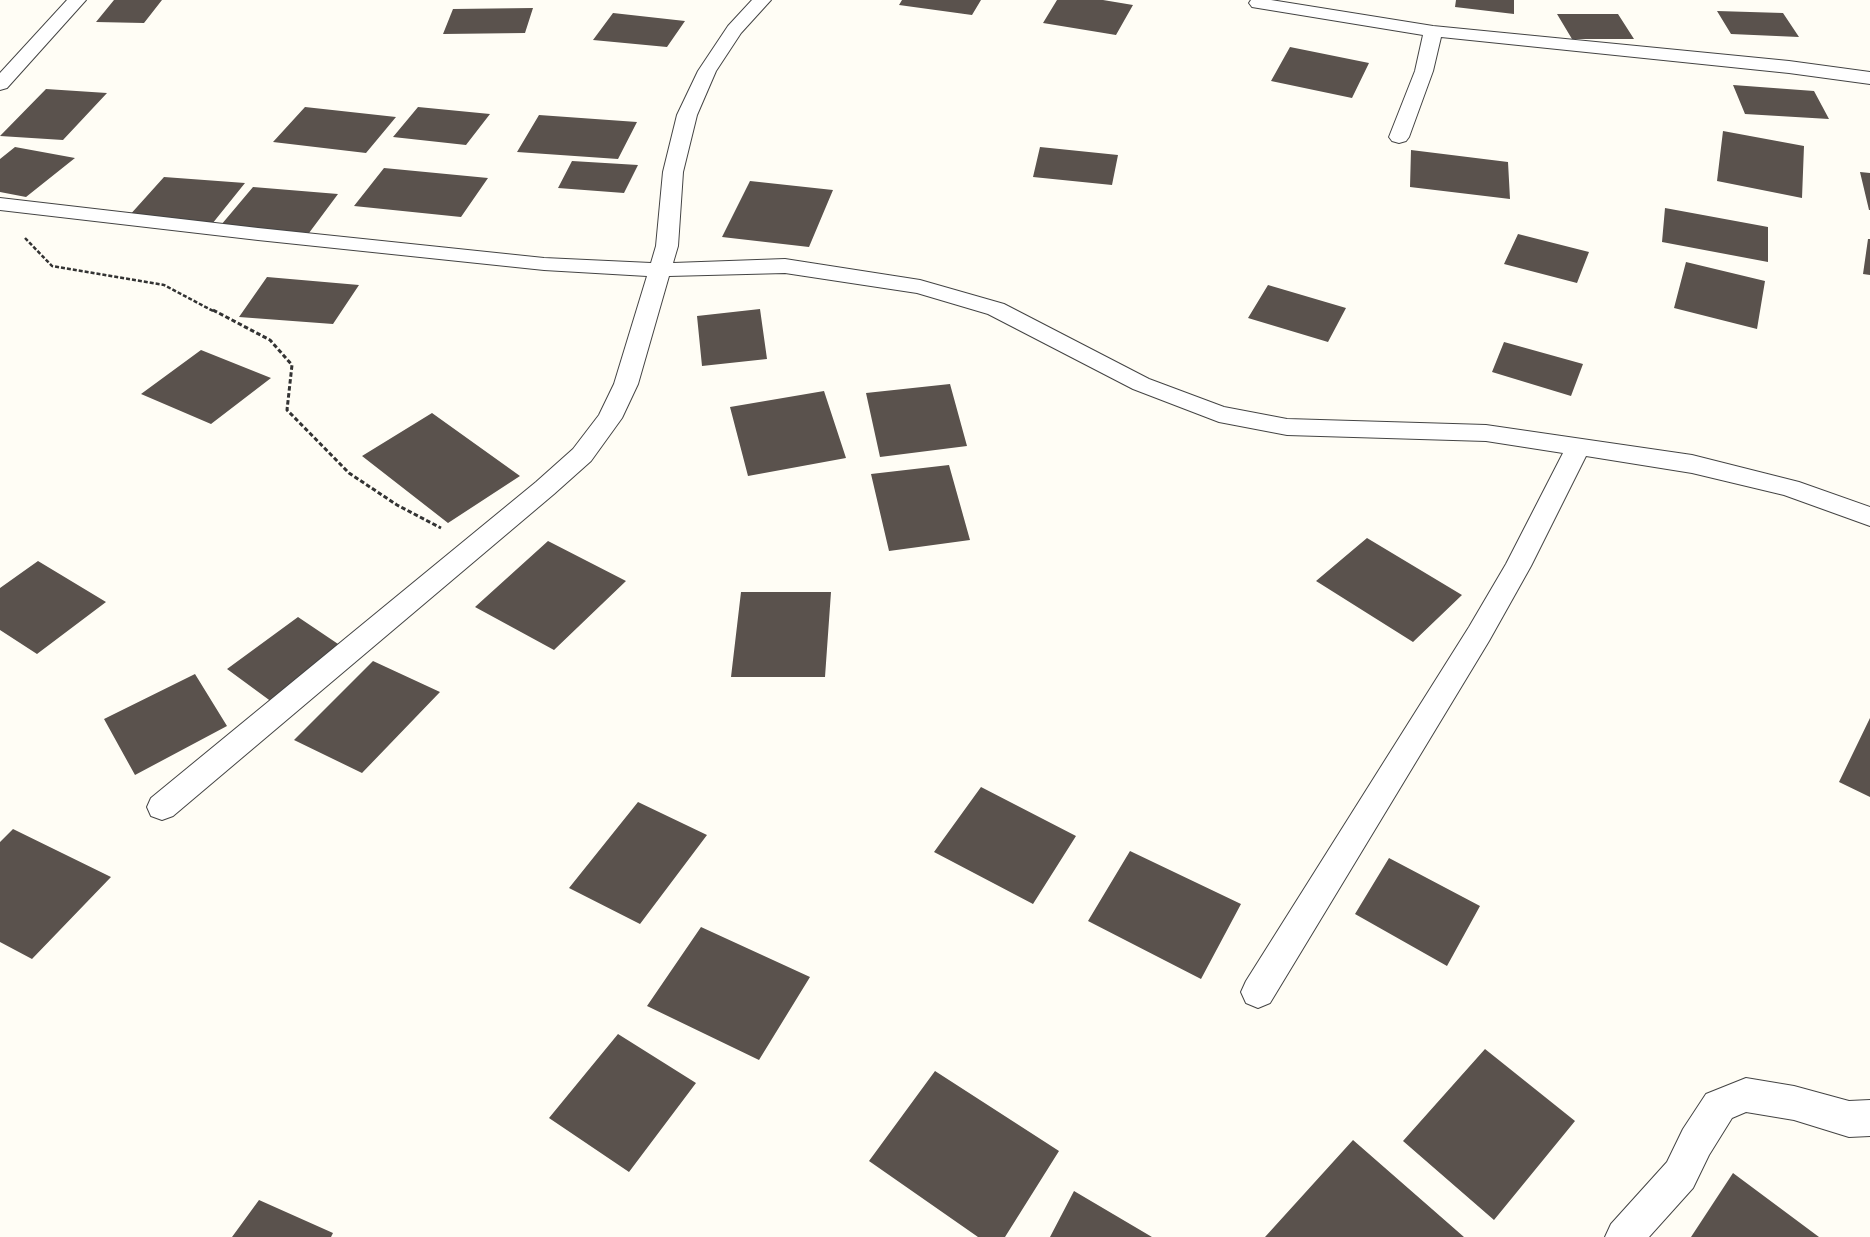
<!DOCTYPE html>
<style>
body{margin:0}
canvas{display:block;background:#fffdf5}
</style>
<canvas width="1870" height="1237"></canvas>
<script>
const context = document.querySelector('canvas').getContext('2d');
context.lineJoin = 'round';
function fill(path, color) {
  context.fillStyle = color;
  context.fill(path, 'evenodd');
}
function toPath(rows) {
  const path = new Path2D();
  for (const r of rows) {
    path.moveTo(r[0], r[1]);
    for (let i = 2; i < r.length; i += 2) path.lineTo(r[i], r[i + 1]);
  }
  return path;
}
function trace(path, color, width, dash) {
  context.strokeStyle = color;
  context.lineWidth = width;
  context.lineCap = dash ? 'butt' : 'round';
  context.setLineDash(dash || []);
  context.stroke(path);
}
fill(toPath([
 [114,0,162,0,144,23,96,22],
 [902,0,981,0,972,15,899,5],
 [1057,0,1103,0,1133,5,1116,35,1043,23],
 [1456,0,1514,0,1514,14,1455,7],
 [533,8,525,33,443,34,453,9],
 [1717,11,1783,13,1799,37,1731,34],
 [613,13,685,21,667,47,593,40],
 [1557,14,1618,14,1634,39,1572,39],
 [1290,47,1369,63,1352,98,1271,81],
 [1733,85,1814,91,1829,119,1745,114],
 [46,89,107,93,63,140,0,136],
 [305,107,396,117,366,153,273,142],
 [418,107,490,114,466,145,393,137],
 [539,115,637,122,618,159,517,152],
 [1723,131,1804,146,1802,198,1717,181],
 [15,147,75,158,26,197,0,192,0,159],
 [1040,147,1118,155,1112,185,1033,177],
 [1411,150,1508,162,1510,199,1410,187],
 [572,161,638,165,624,193,558,188],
 [384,168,488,178,461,217,354,206],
 [1860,172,1870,173,1870,210,1869,210],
 [164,177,245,183,212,224,128,217],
 [750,181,833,190,809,247,722,237],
 [253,187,338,194,309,233,221,225],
 [1665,208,1768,227,1768,262,1662,242],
 [1518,234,1589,252,1577,283,1504,264],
 [1868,239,1870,239,1870,275,1863,274],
 [1686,262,1765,281,1757,329,1674,308],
 [267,277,359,285,333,324,239,317],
 [1268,285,1346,308,1328,342,1248,318],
 [760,309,767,359,702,366,697,316],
 [1504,342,1583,364,1571,396,1492,372],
 [201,350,271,378,211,424,141,394],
 [950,384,967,446,880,457,866,393],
 [824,391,846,458,748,476,730,407],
 [432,413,520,476,448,523,362,456],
 [949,465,970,540,889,551,871,474],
 [1367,538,1462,595,1413,642,1316,581],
 [548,541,626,581,554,650,475,607],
 [38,561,106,602,37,654,0,630,0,588],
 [741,592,831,592,825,677,731,677],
 [298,617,347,650,276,705,227,669],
 [373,661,440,692,362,773,294,740],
 [195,674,227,726,135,775,104,719],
 [1870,718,1870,797,1839,782],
 [981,787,1076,836,1033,904,934,852],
 [638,802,707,835,640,924,569,888],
 [13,829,111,877,32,959,0,942,0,842],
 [1130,851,1241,904,1201,979,1088,921],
 [1389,858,1480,906,1447,966,1355,914],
 [701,927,810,977,759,1060,647,1006],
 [618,1034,696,1083,629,1172,549,1118],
 [1485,1049,1575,1121,1494,1220,1403,1141],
 [935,1071,1059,1151,1005,1237,978,1237,869,1161],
 [1353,1140,1464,1237,1265,1237],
 [1733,1173,1819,1237,1691,1237],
 [1074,1191,1152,1237,1050,1237],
 [259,1200,333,1233,331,1237,232,1237]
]), '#5a524d');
const street = toPath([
 [67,0,86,0,7,88,0,90,0,73,67,0],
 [752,0,771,0,741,33,716,71,697,115,683,172,678,246,673,263,785,259,920,280,1004,304,1149,379,1224,407,1287,419,1486,425,1692,455,1799,482,1870,507,1870,526,1784,495,1692,473,1586,456,1531,566,1489,641,1270,1003,1258,1008,1246,1003,1241,992,1246,981,1469,627,1506,564,1563,453,1486,441,1287,435,1219,422,1133,389,988,314,917,293,785,273,669,276,638,384,622,418,591,461,554,494,173,816,162,820,151,816,147,807,151,798,536,482,573,449,599,415,614,384,647,276,544,270,258,240,0,210,0,198,258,228,544,258,651,263,656,246,663,172,677,115,698,71,728,26,752,0],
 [1251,0,1271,0,1433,26,1789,61,1870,72,1870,84,1789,73,1441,37,1433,71,1409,137,1406,141,1399,143,1392,141,1389,137,1415,71,1423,35,1258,8,1252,7,1249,3,1251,0],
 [1746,1078,1794,1086,1849,1101,1870,1100,1870,1136,1849,1137,1794,1120,1746,1112,1732,1118,1709,1155,1693,1188,1649,1237,1605,1237,1611,1224,1667,1162,1683,1129,1706,1094,1746,1078]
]);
trace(street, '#444', 2);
trace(toPath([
 [25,238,52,266,164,285,215,312]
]), '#333', 2.5, [4, 2]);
trace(toPath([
 [213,310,270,340,292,365,287,410,349,473,397,505,441,528]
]), '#333', 3, [4.5, 2.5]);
fill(street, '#fff');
</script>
